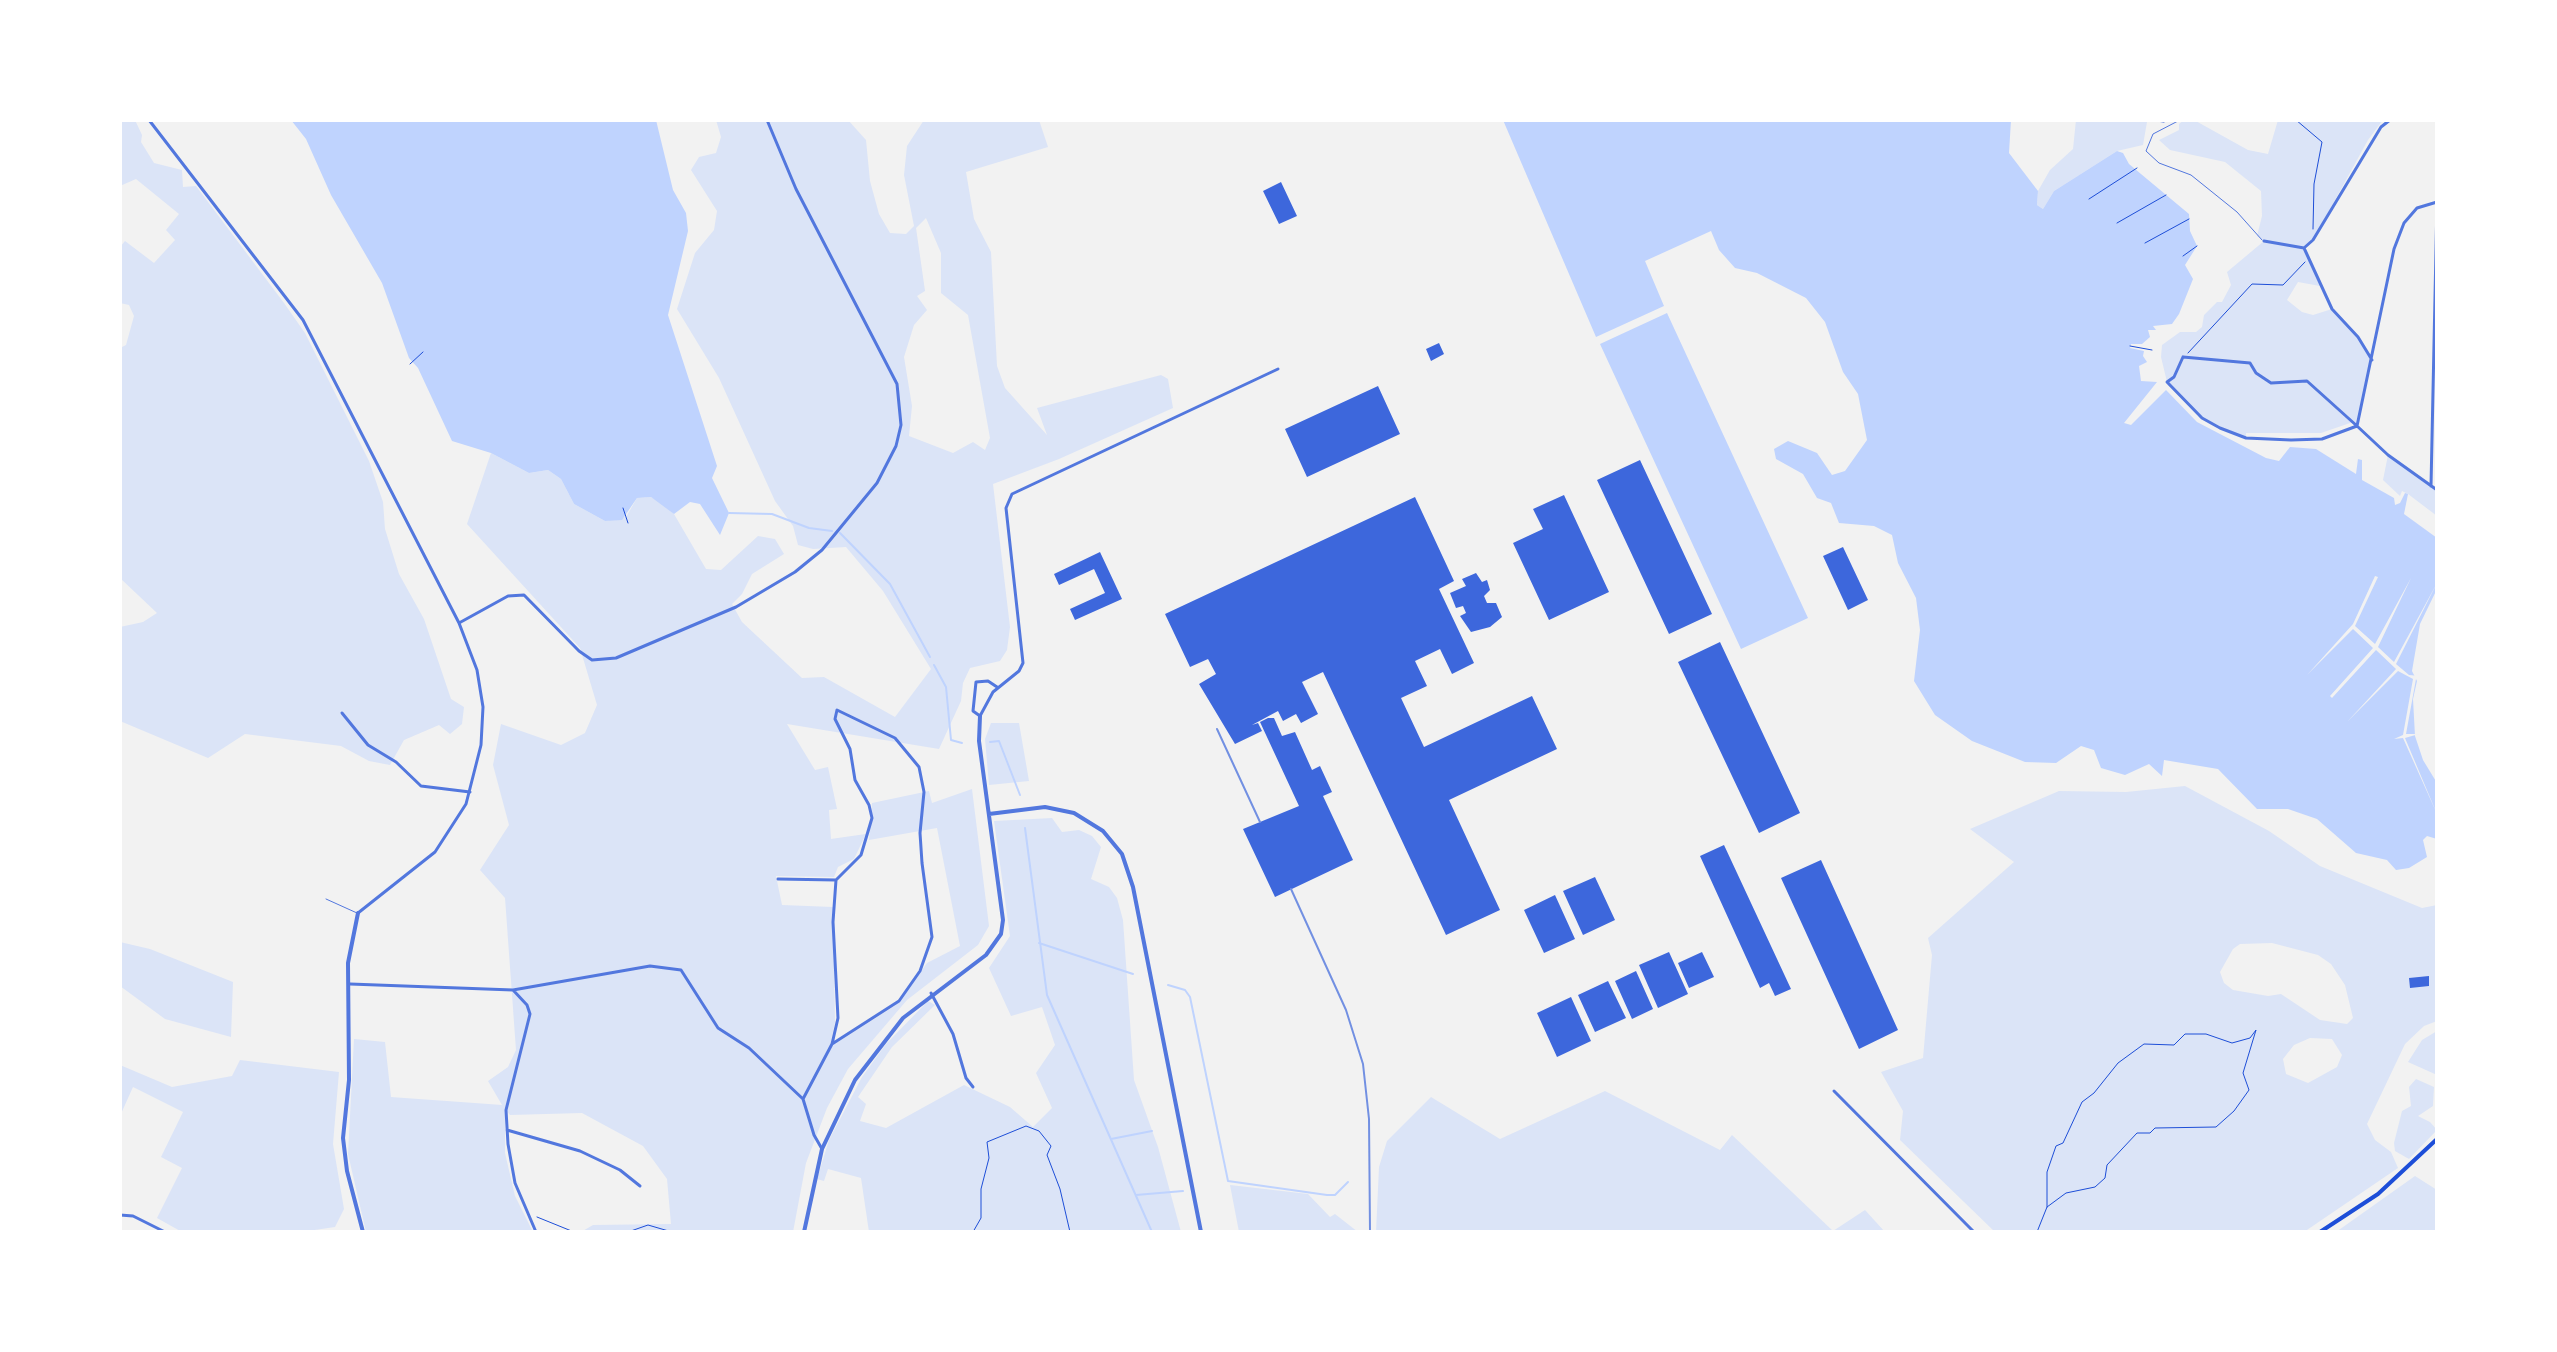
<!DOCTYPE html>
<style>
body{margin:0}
#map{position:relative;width:2557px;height:1352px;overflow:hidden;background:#f2f2f2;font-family:"Open Sans",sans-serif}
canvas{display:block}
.frame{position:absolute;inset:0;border:122px solid #fff;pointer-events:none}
</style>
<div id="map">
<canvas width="2557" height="1352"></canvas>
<div class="frame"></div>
</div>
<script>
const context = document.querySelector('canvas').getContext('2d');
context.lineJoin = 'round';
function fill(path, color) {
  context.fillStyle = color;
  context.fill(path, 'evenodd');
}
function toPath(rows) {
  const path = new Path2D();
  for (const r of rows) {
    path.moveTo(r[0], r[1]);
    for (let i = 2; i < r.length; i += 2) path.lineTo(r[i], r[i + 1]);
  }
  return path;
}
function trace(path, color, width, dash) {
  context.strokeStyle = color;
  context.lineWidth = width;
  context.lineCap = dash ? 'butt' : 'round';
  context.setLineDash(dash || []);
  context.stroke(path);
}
fill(toPath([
 [120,120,135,120,142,135,141,142,154,163,182,170,183,187,196,186,284,303,305,333,369,461,383,502,385,529,399,574,424,619,451,699,464,707,462,724,450,734,439,725,404,740,390,765,369,761,341,746,245,734,208,758,120,721,120,627,143,622,157,613,120,578,120,348,126,345,134,316,129,305,120,303,120,247,125,241,154,263,175,240,166,230,179,214,136,179,120,186],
 [716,120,848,120,866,140,870,181,879,214,890,233,906,234,914,226,904,175,907,146,924,120,1039,120,1048,147,966,172,974,219,991,252,997,366,1005,388,1047,435,1037,408,1161,375,1168,379,1173,408,1059,459,993,484,1010,627,1007,650,1000,661,970,668,963,683,961,701,939,749,787,724,815,770,828,767,837,809,829,810,831,839,866,834,854,859,838,867,834,877,776,876,782,905,833,907,835,1022,831,1041,838,1042,896,1005,927,963,960,946,937,828,869,840,872,803,929,791,932,803,972,789,989,926,978,945,907,1000,848,1069,827,1108,806,1163,793,1232,581,1232,593,1225,671,1224,667,1179,643,1146,582,1113,510,1115,505,1109,505,1153,515,1196,533,1232,366,1232,348,1154,354,1039,385,1042,391,1097,502,1105,488,1081,508,1067,516,1050,505,898,480,870,509,825,493,765,501,724,561,745,585,733,597,705,580,648,467,524,491,453,529,473,548,470,561,479,574,504,605,521,626,517,637,498,651,497,664,504,674,514,706,569,721,570,758,536,775,539,784,554,752,574,742,594,732,604,742,622,802,678,824,677,895,717,931,669,883,591,846,547,813,549,798,545,793,526,775,501,719,378,677,309,695,253,714,230,717,211,691,170,699,157,716,153,721,137],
 [926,218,941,253,941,293,968,315,990,438,985,450,973,442,953,453,909,436,912,406,904,357,914,325,927,310,917,296,925,291,916,228],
 [2076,120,2143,120,2147,122,2143,145,2117,151,2054,191,2043,209,2037,205,2038,191,2050,170,2073,149],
 [2184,120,2194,120,2248,150,2268,154,2278,120,2383,120,2368,140,2313,240,2304,248,2320,286,2298,282,2287,300,2302,312,2313,315,2332,309,2358,337,2372,360,2357,426,2353,422,2321,433,2246,433,2246,438,2202,418,2167,382,2161,357,2162,345,2180,332,2196,332,2202,327,2204,315,2217,302,2222,302,2231,285,2227,272,2264,241,2257,236,2262,216,2261,191,2225,162,2170,150,2159,140,2179,130,2179,124],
 [2388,455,2437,490,2437,516,2408,494,2402,491,2400,496,2383,480],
 [991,723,1019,723,1029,781,989,785,985,739],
 [2185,786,2269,831,2320,866,2422,908,2437,905,2437,1021,2424,1026,2405,1044,2367,1124,2375,1140,2391,1152,2398,1168,2304,1232,1995,1232,1900,1140,1903,1111,1881,1072,1923,1058,1932,955,1928,938,2014,862,1970,829,2059,791,2126,792],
 [2272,943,2318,955,2331,964,2345,985,2353,1018,2347,1024,2320,1020,2281,994,2268,996,2233,990,2224,983,2220,972,2233,949,2240,944],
 [2310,1038,2332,1039,2342,1055,2337,1067,2308,1083,2286,1074,2283,1059,2294,1045],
 [1052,818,1062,832,1079,830,1092,836,1101,847,1091,879,1109,887,1117,898,1123,920,1134,1080,1158,1147,1181,1232,869,1232,861,1178,828,1169,824,1181,817,1179,829,1140,862,1077,886,1044,928,1001,935,1005,892,1047,858,1097,866,1104,860,1121,886,1128,964,1085,1010,1107,1033,1127,1052,1108,1036,1073,1055,1045,1042,1007,1011,1016,989,968,1010,936,994,821],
 [120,942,150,949,233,982,231,1037,165,1019,120,986],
 [2437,1031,2437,1075,2408,1062,2422,1040],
 [240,1060,339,1072,333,1144,344,1209,335,1227,301,1232,182,1232,157,1218,182,1168,161,1157,183,1112,133,1087,120,1116,120,1065,172,1087,232,1076],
 [2416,1079,2434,1087,2433,1106,2418,1116,2430,1122,2437,1130,2409,1159,2395,1151,2394,1143,2402,1111,2411,1106,2409,1087],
 [1605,1091,1720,1150,1732,1135,1833,1231,1865,1210,1885,1232,1376,1232,1379,1167,1387,1141,1431,1097,1500,1139],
 [2415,1176,2437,1190,2437,1232,2336,1232],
 [1230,1185,1308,1194,1330,1217,1335,1214,1358,1232,1239,1232]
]), '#dbe4f7');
fill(toPath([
 [291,120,656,120,673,190,686,213,688,231,668,315,717,466,712,478,729,513,720,535,700,504,690,502,674,514,651,497,637,498,622,520,605,521,574,504,561,479,548,470,529,473,491,453,452,441,418,368,409,358,382,283,331,195,306,139],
 [1503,120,2011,120,2009,153,2038,191,2037,205,2043,209,2054,191,2117,151,2123,153,2129,164,2189,214,2190,231,2197,246,2185,265,2193,279,2179,314,2172,324,2153,326,2156,330,2148,330,2150,337,2142,344,2131,344,2130,348,2144,351,2143,356,2147,362,2139,366,2141,381,2157,382,2124,423,2131,425,2166,390,2197,422,2266,458,2279,461,2290,447,2316,449,2356,474,2358,459,2362,460,2362,480,2394,498,2395,505,2400,503,2405,493,2408,494,2404,514,2437,538,2437,589,2420,624,2412,671,2417,681,2413,699,2415,736,2423,760,2437,783,2437,839,2427,836,2423,840,2427,857,2409,868,2396,870,2387,860,2356,853,2317,819,2288,809,2257,809,2218,769,2164,760,2162,776,2149,764,2125,775,2101,768,2094,750,2081,746,2056,763,2025,762,1972,741,1935,715,1914,681,1920,630,1916,598,1898,563,1892,535,1874,526,1839,523,1831,503,1817,498,1803,474,1776,459,1774,449,1788,441,1817,453,1832,475,1845,471,1867,440,1858,394,1843,372,1825,322,1806,298,1757,273,1735,268,1719,250,1711,231,1645,261,1664,306,1596,337],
 [1667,313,1808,618,1741,649,1600,344]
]), '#bfd3fe');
fill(toPath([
 [2375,576,2378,577,2355,626,2375,644,2411,578,2378,647,2394,662,2437,583,2396,664,2409,675,2420,676,2416,679,2406,734,2419,734,2405,738,2437,814,2403,738,2394,739,2403,735,2413,679,2398,671,2347,722,2396,669,2376,650,2332,698,2330,696,2373,648,2353,629,2307,675,2353,624]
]), '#f2f2f2');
trace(toPath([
 [729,513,772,514,809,528,832,531],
 [840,533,890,584,930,657],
 [934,665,946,687,951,740,962,743],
 [990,742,999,741,1020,795],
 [1025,828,1047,995,1152,1232],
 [1039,943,1133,974],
 [1168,985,1185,990,1190,997,1228,1181,1327,1195,1335,1195,1348,1182],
 [1111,1139,1152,1131],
 [1136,1195,1183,1191]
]), '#bfd3fe', 2);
fill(toPath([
 [1281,182,1297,216,1279,224,1263,191],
 [1439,343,1444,354,1431,361,1426,349],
 [1378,386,1400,434,1307,477,1285,429],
 [1640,460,1712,614,1669,634,1597,480],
 [1564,495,1609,592,1549,620,1513,543,1543,529,1533,509],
 [1415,497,1454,581,1439,589,1474,663,1452,674,1440,649,1415,661,1427,686,1401,698,1424,747,1532,696,1557,749,1449,800,1500,910,1446,935,1323,672,1302,682,1318,714,1301,723,1296,714,1283,721,1278,711,1252,725,1258,723,1262,731,1235,744,1199,684,1216,674,1208,659,1190,667,1165,614],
 [1843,547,1868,600,1848,610,1823,556],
 [1100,552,1122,599,1075,620,1070,609,1105,593,1094,569,1059,585,1054,574],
 [1476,573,1482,582,1487,580,1490,590,1484,596,1487,603,1496,603,1502,617,1490,627,1471,632,1460,616,1466,613,1463,606,1456,608,1450,593,1466,586,1462,579],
 [1720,642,1800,813,1759,833,1678,662],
 [1268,718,1274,718,1282,736,1295,732,1312,770,1320,766,1332,792,1323,796,1353,860,1275,897,1243,829,1299,806,1260,722],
 [1724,845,1791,989,1775,996,1769,983,1760,988,1700,856],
 [1821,860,1898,1030,1859,1049,1781,878],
 [1595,877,1615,920,1583,935,1563,891],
 [1555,895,1575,939,1544,953,1524,910],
 [1669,952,1688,994,1658,1008,1639,965],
 [1702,952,1714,977,1689,988,1678,963],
 [1636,971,1653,1009,1632,1019,1615,981],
 [2429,976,2429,986,2410,988,2409,978],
 [1608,981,1626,1018,1595,1032,1578,995],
 [1571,997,1591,1041,1557,1057,1537,1013]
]), '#3d67dc');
trace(toPath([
 [2148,120,2164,122],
 [2296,120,2322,142,2314,184,2313,229],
 [2089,199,2137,168],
 [2117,223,2166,195],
 [2145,243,2189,219],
 [2183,256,2197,246],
 [2130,346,2152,350],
 [2188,353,2252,284,2283,285,2305,262],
 [410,364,423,352],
 [623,508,628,523],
 [537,1217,574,1232],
 [628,1232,648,1225,672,1232],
 [973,1232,981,1218,981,1189,989,1158,987,1142,1026,1126,1039,1131,1051,1146,1047,1155,1060,1189,1070,1232],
 [2037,1232,2047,1207,2066,1193,2095,1187,2105,1178,2107,1165,2137,1133,2150,1133,2155,1128,2216,1127,2234,1111,2249,1090,2243,1073,2256,1030,2250,1038,2232,1043,2206,1034,2185,1034,2174,1045,2144,1044,2118,1063,2094,1093,2082,1102,2063,1143,2056,1146,2047,1172,2047,1207]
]), '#1d4ed8', 1);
trace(toPath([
 [2178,121,2153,134,2146,151,2159,163,2191,175,2237,212,2262,240],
 [326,899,357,913]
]), '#5277de', 1);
trace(toPath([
 [149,120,303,320,459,623,477,670,483,707,481,745,466,804,435,852,358,913],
 [2437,202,2417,208,2404,223,2394,249,2357,426,2388,455,2437,490],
 [2264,241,2304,248,2313,240,2381,127,2390,120],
 [2304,248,2332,309,2358,337,2372,360],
 [2183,357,2250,363,2256,373,2271,383,2307,381,2357,426,2322,439,2291,440,2246,438,2220,428,2202,418,2167,382,2174,377,2183,357],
 [2431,486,2437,202],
 [459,623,508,596,524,595,579,651,592,660,616,658,736,607,795,572,822,550,877,483,896,446,901,425,897,384,796,189,767,120],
 [997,687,988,681,976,682,973,711,980,716,993,692,1019,671,1023,663,1006,508,1012,494,1278,369],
 [342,713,368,745,396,762,421,786,470,792],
 [778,879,836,880],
 [350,984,513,990,650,966,681,970,718,1028,749,1048,803,1099,814,1135,822,1149],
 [513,990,527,1005,530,1014,506,1110,508,1144,515,1183,536,1232],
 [931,993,953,1034,966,1078,973,1087],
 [1834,1091,1974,1232],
 [803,1099,832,1044,899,1001,920,971,932,937,922,863,920,833,924,792,919,767,895,738,837,710,835,719,850,749,855,780,869,805,872,818,861,855,836,880,833,922,838,1018,832,1044],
 [507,1130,580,1151,620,1170,640,1186],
 [120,1215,133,1216,165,1232]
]), '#5277de', 3);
trace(toPath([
 [989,814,1045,807,1074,813,1103,831,1122,854,1133,887,1201,1232],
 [358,913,348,963,349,1080,343,1138,347,1171,363,1232],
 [804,1232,822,1149,855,1080,903,1018,986,955,1001,934,1003,920,979,741,980,716]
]), '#5277de', 4);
trace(toPath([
 [2320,1232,2378,1194,2437,1139]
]), '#1d4ed8', 4);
trace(toPath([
 [1217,729,1260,822],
 [1291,889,1346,1010,1363,1064,1369,1119,1370,1232]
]), '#7290e2', 2);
</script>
